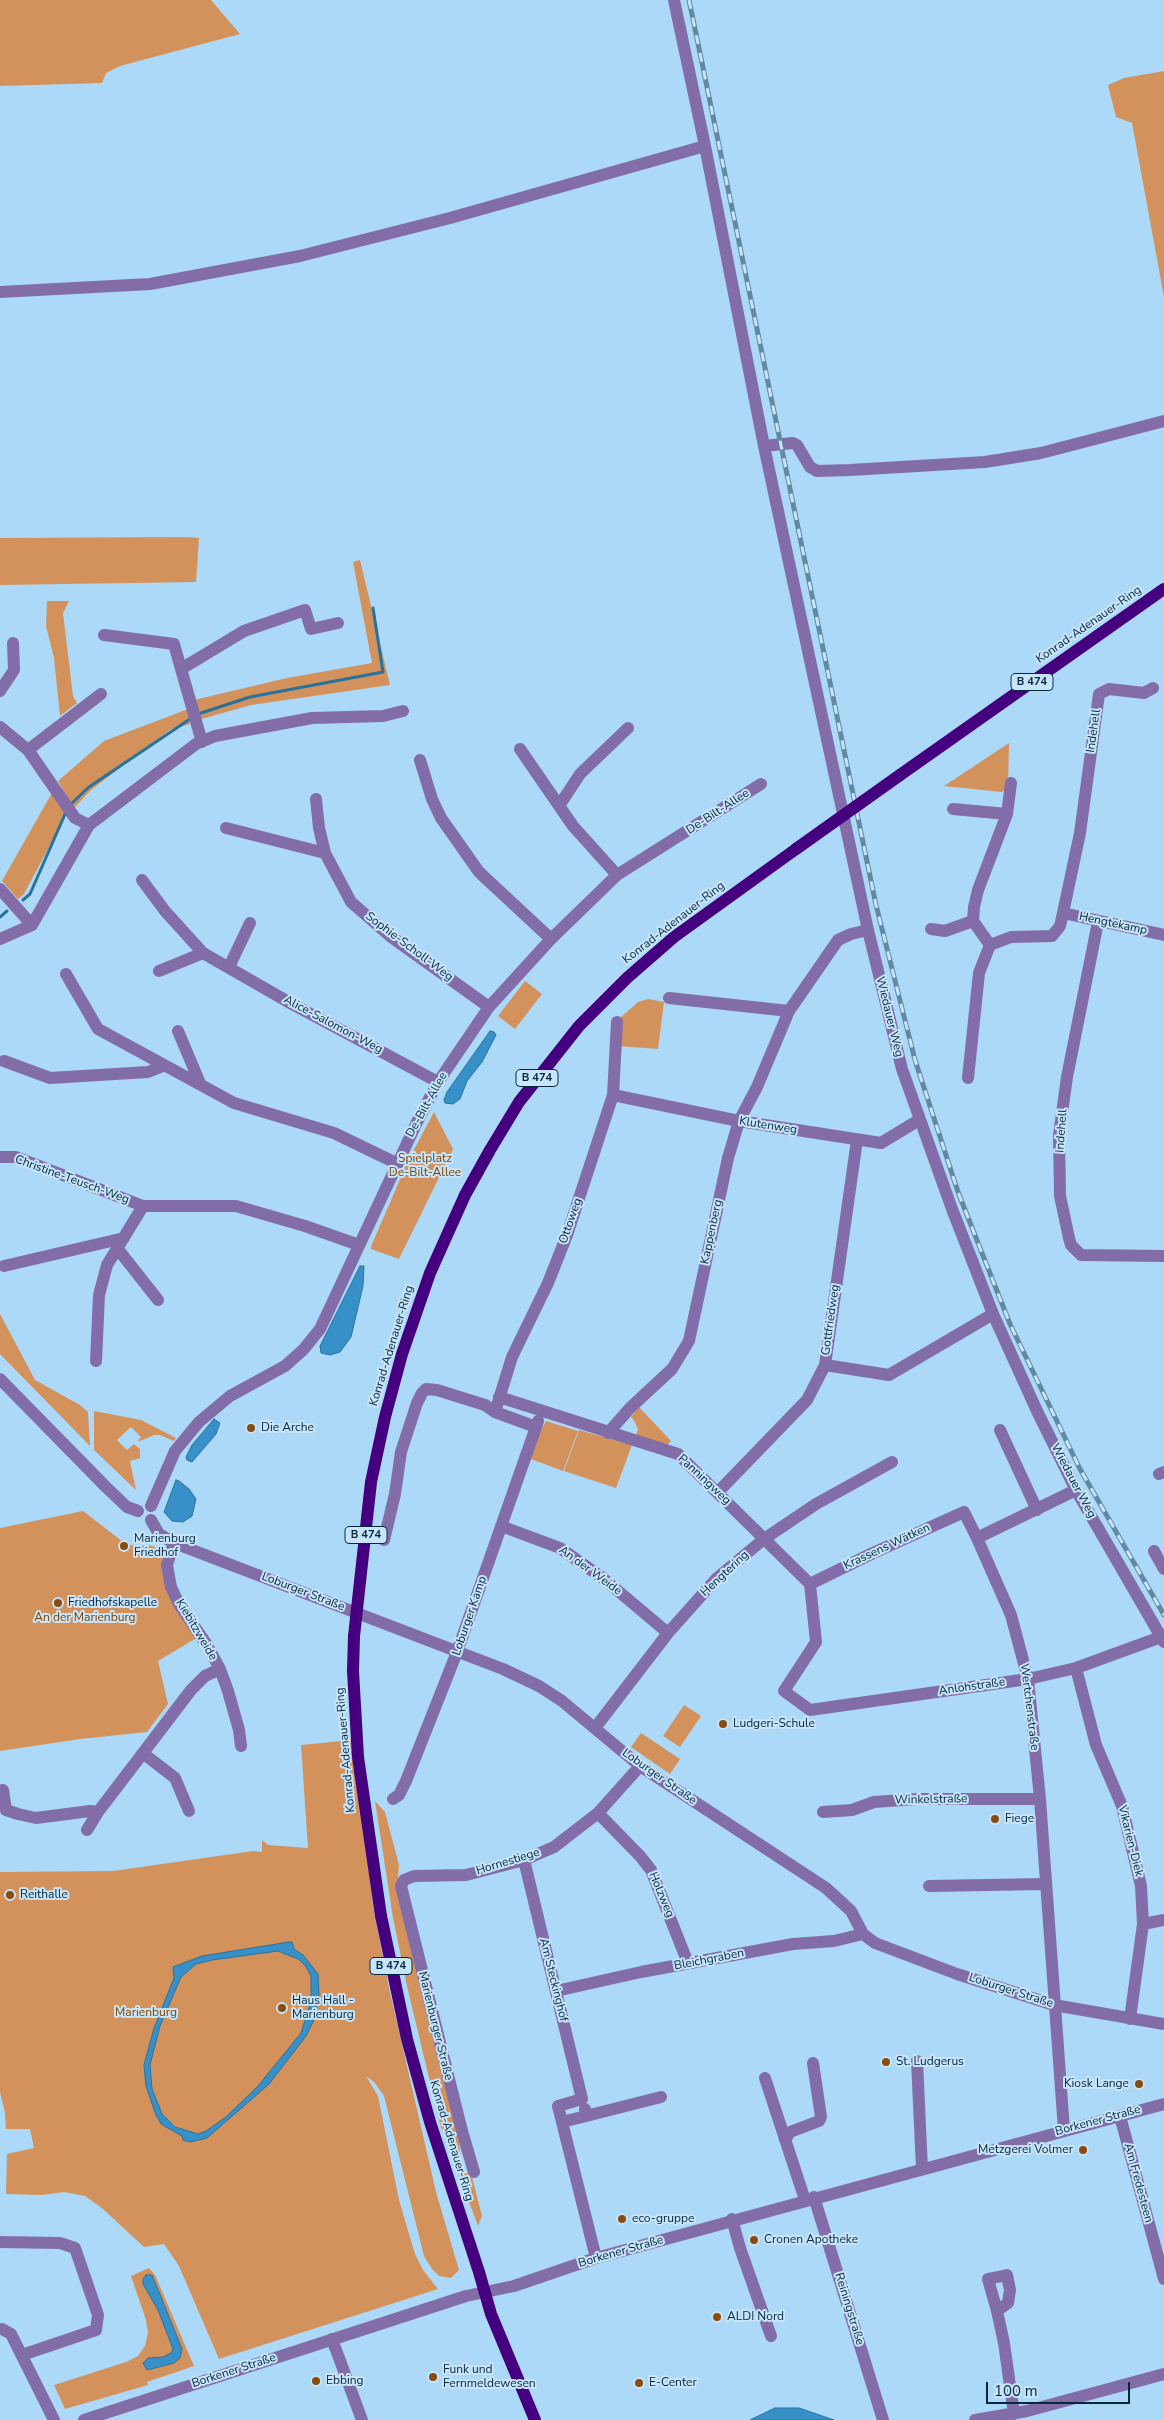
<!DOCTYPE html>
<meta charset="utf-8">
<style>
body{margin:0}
#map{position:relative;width:1164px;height:2420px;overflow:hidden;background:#add9f8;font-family:"Nunito Sans",sans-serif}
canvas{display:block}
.scale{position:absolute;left:986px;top:2382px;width:144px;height:22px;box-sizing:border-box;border:2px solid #06283b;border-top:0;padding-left:6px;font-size:15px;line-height:18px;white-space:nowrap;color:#06283b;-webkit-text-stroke:4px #c7e4f9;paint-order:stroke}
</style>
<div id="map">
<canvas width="1164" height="2420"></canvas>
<div class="scale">100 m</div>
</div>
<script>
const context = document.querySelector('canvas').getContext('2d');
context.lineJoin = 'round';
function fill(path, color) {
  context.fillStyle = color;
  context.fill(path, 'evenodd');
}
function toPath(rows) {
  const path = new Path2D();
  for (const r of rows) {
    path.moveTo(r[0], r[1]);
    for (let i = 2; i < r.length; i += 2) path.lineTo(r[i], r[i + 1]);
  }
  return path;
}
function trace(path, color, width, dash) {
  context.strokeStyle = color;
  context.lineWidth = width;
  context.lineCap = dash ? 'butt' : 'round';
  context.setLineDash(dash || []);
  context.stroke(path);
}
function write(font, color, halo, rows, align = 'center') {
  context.font = font + ' "Nunito Sans",sans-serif';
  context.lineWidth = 4;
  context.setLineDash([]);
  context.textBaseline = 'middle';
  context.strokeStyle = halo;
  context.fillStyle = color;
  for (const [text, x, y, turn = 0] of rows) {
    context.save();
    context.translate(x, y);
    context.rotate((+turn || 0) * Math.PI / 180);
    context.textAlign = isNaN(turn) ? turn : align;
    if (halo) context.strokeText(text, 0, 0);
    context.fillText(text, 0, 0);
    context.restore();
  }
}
fill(toPath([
 [0,0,211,0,240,34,120,66,106,73,102,83,0,86],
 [1164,71,1164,297,1132,123,1116,117,1108,85,1124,78],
 [188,537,199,538,196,582,0,585,0,538],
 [360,560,390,685,251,705,198,720,194,700,287,678,372,663,353,562],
 [47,601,69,601,63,613,73,696,77,703,60,716,54,658,46,626],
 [188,709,190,724,171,729,91,790,74,808,58,781,104,741],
 [1009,743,1008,786,1002,792,944,786],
 [53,791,67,813,24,894,18,899,2,881],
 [525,981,542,994,515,1029,498,1016],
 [648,999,664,1002,658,1049,619,1046,620,1018,638,1002],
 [434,1112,453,1149,399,1259,371,1249,372,1244,408,1161],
 [0,1314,35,1380,80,1405,88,1412,90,1446,0,1354],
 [639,1407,671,1441,665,1447,635,1437,638,1430,635,1422,631,1417],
 [94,1411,141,1420,176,1438,174,1441,160,1435,154,1435,140,1441,138,1441,141,1437,131,1427,117,1440,127,1450,134,1444,140,1449,140,1458,130,1461,136,1490,94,1450],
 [546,1421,578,1431,563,1471,531,1459,538,1436],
 [579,1430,632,1445,616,1488,564,1471],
 [83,1511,127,1545,153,1546,165,1558,198,1637,158,1661,168,1704,147,1732,80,1739,0,1751,0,1528],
 [684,1705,701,1716,680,1747,663,1736],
 [641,1733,680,1759,670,1774,631,1747],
 [352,1740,374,1912,389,1988,436,2192,459,2270,451,2278,439,2276,432,2269,424,2256,384,2096,374,2082,366,2076,378,2096,399,2200,415,2254,423,2270,438,2289,219,2359,179,2266,164,2244,144,2247,103,2209,85,2196,64,2192,42,2195,6,2194,7,2154,34,2148,30,2129,6,2129,5,2113,0,2092,0,1872,113,1871,253,1851,262,1852,262,1840,268,1845,308,1848,301,1745],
 [375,1801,385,1812,399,1865,398,1879,420,1984,459,2140,462,2174,471,2173,482,2216,478,2226,440,2124,407,1986,393,1918],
 [149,2268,155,2275,194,2366,147,2382,148,2385,65,2409,54,2385,126,2362,138,2356,145,2346,148,2333,146,2320,131,2276]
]), '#d3915c');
const water = toPath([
 [490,1031,494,1032,496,1035,482,1062,467,1081,460,1099,453,1104,445,1103,444,1100,447,1092,490,1031],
 [360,1266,364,1266,363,1286,351,1337,340,1352,330,1355,321,1353,320,1346,360,1266],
 [214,1419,220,1423,216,1434,192,1462,187,1460,186,1457,192,1445,214,1419],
 [176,1480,179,1481,189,1489,196,1499,192,1516,183,1522,172,1521,164,1512,176,1480],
 [289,1942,292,1942,294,1949,303,1955,318,1974,319,1997,313,2022,306,2036,269,2084,207,2138,190,2142,183,2140,182,2136,161,2124,156,2115,146,2086,144,2065,154,2028,174,1978,173,1967,202,1956,289,1942],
 [278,1951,298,1959,305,1965,311,1976,311,2001,301,2033,258,2086,226,2117,206,2131,198,2134,175,2127,162,2114,152,2089,150,2065,160,2026,181,1977,196,1964,212,1960,278,1951],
 [146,2275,152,2275,182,2349,180,2358,174,2363,147,2370,143,2363,148,2358,163,2357,171,2353,173,2349,158,2310,143,2284,143,2279,146,2275],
 [775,2408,799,2408,834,2420,750,2420,775,2408]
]);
fill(water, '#3791c8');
trace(water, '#28729e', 1);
trace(toPath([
 [198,714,250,697,383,672,373,608],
 [70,805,89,787,193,717],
 [23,900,30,894,66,812],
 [0,917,7,911]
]), '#28729e', 3);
trace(toPath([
 [674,0,705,146],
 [0,292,150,284,300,256,450,218,705,146,764,446,868,930,902,1069,952,1209,993,1314,1037,1411,1076,1490,1164,1642],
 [764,446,793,443,797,445,810,467,817,471,850,470,985,462,1041,453,1164,421],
 [104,635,174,644,181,669],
 [0,691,14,670,13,643],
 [0,727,28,750,75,818,89,825],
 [202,742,181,669,244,631,305,610,311,629,338,623],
 [520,749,573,826,617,875],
 [28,750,101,694],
 [420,760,432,799,441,818,479,872,551,939],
 [316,799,319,828,325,853,351,902,390,936,489,1007],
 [559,806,580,774,628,728],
 [953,809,1007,814,978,890,974,907,973,921,990,945],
 [1007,814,1011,783],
 [226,828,325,853],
 [142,880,165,911,203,953,292,1004,438,1082],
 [0,889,32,925],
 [1063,913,1080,833,1099,694,1109,689,1144,693,1153,688],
 [1098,922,1067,1077,1059,1135,1060,1196,1069,1238,1071,1245,1081,1255,1164,1256],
 [931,929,945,931,973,921],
 [0,939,32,925,89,825,196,744,215,736,312,718,383,716,403,711],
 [229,967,250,923],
 [159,971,203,953],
 [66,974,98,1029,234,1103,334,1133,396,1163],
 [669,998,789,1011],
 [178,1031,200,1083],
 [4,1061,50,1078,148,1072,163,1066],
 [968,1078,979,973,990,945,1011,937,1052,936,1060,926,1063,913,1164,935],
 [613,1095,739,1121,881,1143,919,1120],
 [0,1157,16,1157,143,1206,236,1206,305,1226,359,1245],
 [117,1248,158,1300],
 [4,1266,124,1238],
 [96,1361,99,1295,107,1265,143,1206],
 [825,1365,889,1375,993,1314],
 [0,1379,106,1487,127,1507,138,1511],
 [499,1397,678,1454,810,1584],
 [495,1412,512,1357,548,1283,567,1235,613,1095,617,1022],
 [1000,1430,1037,1510],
 [608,1433,630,1408,672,1369,689,1341,728,1158,739,1121,757,1087,789,1011,838,940,851,934,868,930],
 [1159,1474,1164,1472],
 [718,1492,807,1400,825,1365,857,1140],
 [151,1506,175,1451,199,1422,230,1396,285,1366,303,1350,320,1329,417,1122,438,1082,489,1007,551,939,617,875,761,784],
 [151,1520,159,1534,174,1543,503,1669,539,1686,562,1701,640,1766,826,1888,851,1911,863,1934,875,1943,957,1974,1054,2005,1164,2024],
 [501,1526,560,1548,604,1579,668,1633],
 [977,1538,1076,1490],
 [384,1540,395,1494,401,1452,417,1403,422,1393,426,1389,437,1390,485,1405,495,1412,536,1427,538,1421],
 [174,1543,167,1565,171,1587,179,1604,207,1645,220,1669,228,1691,239,1730,241,1746],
 [1154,1551,1164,1569],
 [810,1584,873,1553,964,1512,977,1538,1011,1615,1028,1679,1040,1799,1064,2130],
 [810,1584,816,1642,784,1691,810,1710,1028,1679,1076,1668,1161,1637],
 [1076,1668,1096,1745,1122,1806,1141,1886,1143,1924,1130,2019],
 [595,1728,668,1633,717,1578,764,1539,816,1504,892,1462],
 [144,1754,175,1778,189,1811],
 [3,1790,6,1810,18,1814,36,1818,90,1811,98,1812],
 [393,1799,399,1795,406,1781,457,1652,536,1427],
 [823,1812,852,1810,874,1802,917,1799,1040,1799],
 [598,1813,640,1856,651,1870,688,1963],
 [87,1830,98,1812,191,1690,205,1676,220,1669],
 [524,1860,582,2099,558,2106,596,2258],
 [929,1886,1045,1884],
 [1143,1924,1164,1920],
 [556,1991,641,1972,793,1944,834,1941,863,1934],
 [917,2061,922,2169],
 [765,2078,805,2200],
 [586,2116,661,2097],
 [1120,2116,1164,2279],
 [562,2122,586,2116,585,2109],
 [785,2140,790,2132,819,2121,821,2117,813,2063],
 [474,2172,462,2131,401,1886,404,1880,414,1876,466,1875,524,1860,554,1847,598,1813,640,1766],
 [814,2197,883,2420],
 [732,2219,740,2248,771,2336],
 [0,2242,60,2243,75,2248,98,2315,96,2330,22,2355],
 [997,2311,988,2279,1007,2275,1010,2290,1008,2303,997,2311,1004,2343,1014,2414],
 [2,2329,11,2334,54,2420],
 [332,2339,362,2420],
 [84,2420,380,2324,466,2296,514,2286,596,2258,1164,2104],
 [975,2420,1027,2411,1164,2374]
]), '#826da9', 12);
trace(toPath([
 [900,775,1164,589],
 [535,2420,491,2314,479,2272,430,2122,407,2039,381,1916,358,1757,353,1671,354,1636,371,1482,385,1417,402,1354,430,1273,465,1195,490,1150,519,1102,579,1026,627,978,674,937,796,849]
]), '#44007e', 12);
const rail = toPath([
 [689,0,876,905,915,1060,958,1192,1010,1324,1080,1469,1164,1615]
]);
trace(rail, '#6189a2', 5);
trace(rail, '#c7e4f9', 3, [9]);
trace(toPath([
 [796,849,900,775]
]), '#44007e', 12);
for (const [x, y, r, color] of [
 [251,1428,5,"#894c0c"],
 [124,1546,5,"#894c0c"],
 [58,1603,5,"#894c0c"],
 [723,1724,5,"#894c0c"],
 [995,1819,5,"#894c0c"],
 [10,1895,5,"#894c0c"],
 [282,2008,5,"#894c0c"],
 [886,2062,5,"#894c0c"],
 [1139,2084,5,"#894c0c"],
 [1083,2150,5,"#894c0c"],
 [622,2219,5,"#894c0c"],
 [754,2240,5,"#894c0c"],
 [717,2317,5,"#894c0c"],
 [433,2377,5,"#894c0c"],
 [316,2381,5,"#894c0c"],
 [639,2383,5,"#894c0c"]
]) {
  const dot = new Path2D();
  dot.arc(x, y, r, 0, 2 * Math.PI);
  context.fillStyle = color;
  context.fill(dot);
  trace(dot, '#c7e4f9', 2);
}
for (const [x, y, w] of [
 [1032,682,42],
 [537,1078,42],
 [366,1535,42],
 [391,1966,42]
]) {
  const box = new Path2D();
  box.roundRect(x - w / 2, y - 8.5, w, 17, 4);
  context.fillStyle = '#c7e4f9';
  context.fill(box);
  trace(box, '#06283b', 1);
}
write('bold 11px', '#06283b', null, [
 ["B 474",1032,682],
 ["B 474",537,1078],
 ["B 474",366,1535],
 ["B 474",391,1966]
]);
write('12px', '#06283b', '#c7e4f9', [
 ["Konrad-Adenauer-Ring",1089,625,-35],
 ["Indehell",1094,731,-82],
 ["De-Bilt-Allee",718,812,-33],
 ["Konrad-Adenauer-Ring",674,923,-38],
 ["Hengtekamp",1113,924,12],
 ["Sophie-Scholl-Weg",409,947,37],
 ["Wiedauer Weg",889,1017,76],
 ["Alice-Salomon-Weg",333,1025,28],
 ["De-Bilt-Allee",427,1105,-61],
 ["Klutenweg",768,1126,9],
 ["Indehell",1062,1131,-86],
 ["Christine-Teusch-Weg",72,1180,20],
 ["Ottoweg",571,1221,-71],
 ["Kappenberg",712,1232,-78],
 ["Gottfriedweg",831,1320,-82],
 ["Konrad-Adenauer-Ring",392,1346,-73],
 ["Panningweg",704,1480,43],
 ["Wiedauer Weg",1073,1481,62],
 ["Krassens Wätken",887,1547,-25],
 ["An der Weide",590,1571,36],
 ["Hengtering",725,1574,-43],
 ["Loburger Straße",303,1592,21],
 ["Loburger Kamp",470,1616,-71],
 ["Kiebitzweide",196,1630,59],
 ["Anlohstraße",972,1687,-8],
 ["Wertchenstraße",1029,1707,83],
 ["Konrad-Adenauer-Ring",346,1750,-95],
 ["Loburger Straße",659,1777,35],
 ["Winkelstraße",931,1800,-1],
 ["Vikarien-Diek",1130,1841,76],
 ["Hornestiege",508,1862,-17],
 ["Holzweg",661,1895,67],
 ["Bleichgraben",709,1960,-11],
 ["Am Steckinghof",553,1980,76],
 ["Loburger Straße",1011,1991,18],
 ["Marienburger Straße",435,2026,76],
 ["Borkener Straße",1098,2121,-15],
 ["Konrad-Adenauer-Ring",451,2141,73],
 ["Am Fredesteen",1138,2183,75],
 ["Borkener Straße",621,2252,-16],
 ["Reiningstraße",849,2309,73],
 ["Borkener Straße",234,2371,-18]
]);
write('12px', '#7d4300', '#c7e4f9', [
 ["Spielplatz",425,1159],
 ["De-Bilt-Allee",425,1173],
 ["An der Marienburg",85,1618],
 ["Marienburg",146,2013]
]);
write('12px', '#06283b', '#c7e4f9', [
 ["Die Arche",261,1428],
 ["Marienburg",134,1539],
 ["Friedhof",134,1553],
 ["Friedhofskapelle",68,1603],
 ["Ludgeri-Schule",733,1724],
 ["Fiege",1005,1819],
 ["Reithalle",20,1895],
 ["Haus Hall -",292,2001],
 ["Marienburg",292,2015],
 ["St. Ludgerus",896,2062],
 ["Kiosk Lange",1129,2084,"right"],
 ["Metzgerei Volmer",1073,2150,"right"],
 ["eco-gruppe",632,2219],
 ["Cronen Apotheke",764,2240],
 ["ALDI Nord",727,2317],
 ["Funk und",443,2370],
 ["Fernmeldewesen",443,2384],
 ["Ebbing",326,2381],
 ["E-Center",649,2383]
], 'left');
</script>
